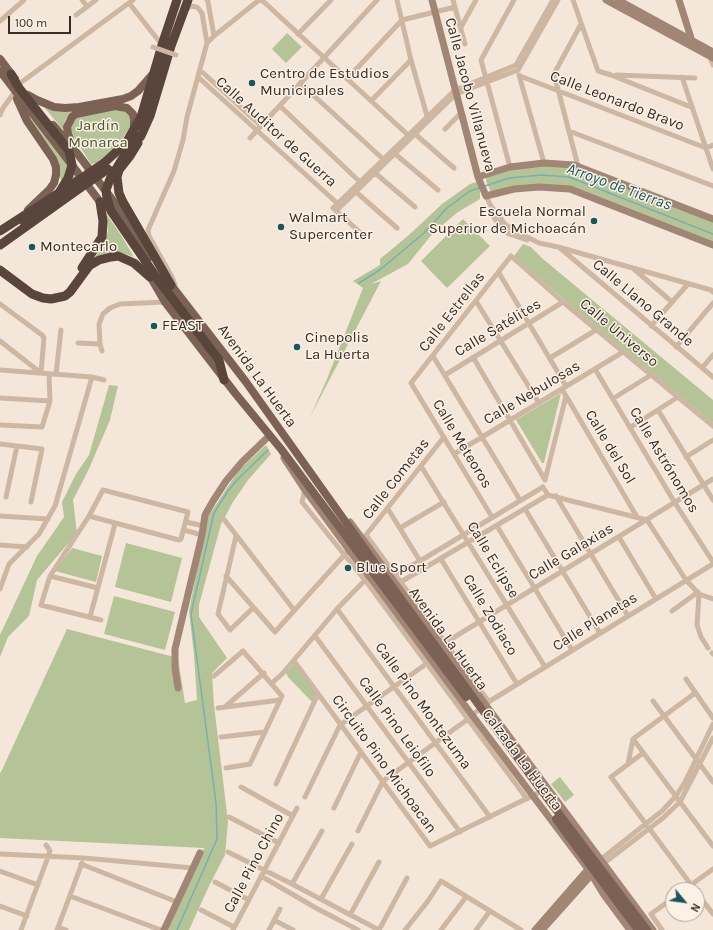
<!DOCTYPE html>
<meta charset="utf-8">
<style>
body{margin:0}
#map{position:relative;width:713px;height:930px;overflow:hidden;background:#f4e7d9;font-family:Karla,sans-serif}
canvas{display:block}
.north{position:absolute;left:665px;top:882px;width:40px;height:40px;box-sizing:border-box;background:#fbf1e5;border:1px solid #ada299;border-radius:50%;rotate:119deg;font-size:11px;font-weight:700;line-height:16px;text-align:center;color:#372c26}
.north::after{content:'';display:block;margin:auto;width:14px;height:18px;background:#18585d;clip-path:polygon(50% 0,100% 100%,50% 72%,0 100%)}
.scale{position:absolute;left:8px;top:16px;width:63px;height:18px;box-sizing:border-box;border:2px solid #372c26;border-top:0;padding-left:5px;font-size:12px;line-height:14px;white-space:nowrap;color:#372c26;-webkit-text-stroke:3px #fbf1e5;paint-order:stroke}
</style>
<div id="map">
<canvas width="713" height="930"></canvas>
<div class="north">N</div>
<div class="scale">100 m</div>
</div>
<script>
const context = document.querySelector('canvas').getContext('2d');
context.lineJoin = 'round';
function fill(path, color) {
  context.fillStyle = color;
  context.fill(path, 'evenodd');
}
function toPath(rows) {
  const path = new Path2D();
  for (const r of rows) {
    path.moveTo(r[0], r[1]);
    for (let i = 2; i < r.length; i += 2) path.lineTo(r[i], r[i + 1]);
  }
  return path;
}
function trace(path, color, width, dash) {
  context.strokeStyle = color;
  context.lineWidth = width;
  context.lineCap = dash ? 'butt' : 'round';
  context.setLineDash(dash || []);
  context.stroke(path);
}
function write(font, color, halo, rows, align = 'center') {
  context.font = font + ' Karla,sans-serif';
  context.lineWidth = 3;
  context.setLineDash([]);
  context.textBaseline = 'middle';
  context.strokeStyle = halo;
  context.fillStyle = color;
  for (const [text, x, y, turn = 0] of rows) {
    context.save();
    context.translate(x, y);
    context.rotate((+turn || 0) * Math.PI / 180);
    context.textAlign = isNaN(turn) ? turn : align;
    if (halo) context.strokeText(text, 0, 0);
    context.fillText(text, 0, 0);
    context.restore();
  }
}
fill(toPath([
 [287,33,302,47,286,63,272,49],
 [25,106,77,177,67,184,62,183,60,177,60,171,26,113],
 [44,107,52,110,74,111,65,120,63,130],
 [121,108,131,115,131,126,122,139,112,151,96,163,91,164,71,133,70,128,72,123,78,117],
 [543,166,562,166,576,169,713,222,713,243,569,186,491,192,486,181,486,177,511,169],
 [480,181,480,199,458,212,433,233,408,264,371,284,381,281,310,417,327,379,363,288,353,281,380,265,380,259,410,234,442,204,470,184],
 [105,212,121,235,134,257,122,253,115,252,94,259,102,246,108,231,107,222],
 [463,219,490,246,447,288,421,261],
 [523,244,531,247,543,259,713,400,713,423,568,303,514,256],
 [109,385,118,386,110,420,88,471,73,500,77,533,37,580,29,616,8,637,0,657,0,635,37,556,64,517,62,502,76,474,89,455],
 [561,393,544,463,542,463,516,420],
 [266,445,271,454,248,480,233,502,221,524,199,605,199,617,227,658,212,673,214,705,228,822,225,855,209,886,189,930,167,930,198,864,204,848,0,838,0,773,1,772,67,629,178,658,185,703,197,700,194,655,189,611,207,518,239,470],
 [126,543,182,558,171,602,115,587],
 [72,548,102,556,96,582,55,571],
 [114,596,175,612,165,650,104,634],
 [294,664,316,693,312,702,288,677,286,673],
 [560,777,574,795,565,802,551,784]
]), '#b5c497');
trace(toPath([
 [485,186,509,178,542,175,569,177,713,234],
 [359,283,381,269,424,233,447,208,470,191,479,188],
 [177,930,217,839,216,803,191,614,214,513,228,491,237,480,268,450]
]), '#75b0b3', 1.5);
trace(toPath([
 [82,0,87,6],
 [207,0,208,2,214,36],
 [260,0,264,2,408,135],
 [397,0,411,60,427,116],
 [453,0,465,44],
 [573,0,598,71,611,75,691,107],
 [129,3,162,45],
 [76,15,96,0],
 [0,21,24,0],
 [461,27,476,0],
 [298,34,331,0],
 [207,43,214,36,259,0],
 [710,57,713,65],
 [200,70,261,126],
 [519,75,544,163],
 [616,75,695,78],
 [520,76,706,148,713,145],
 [198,77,337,203],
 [682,77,713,169],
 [347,79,402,20,455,7],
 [300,83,383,159],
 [19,84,133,0],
 [371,101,411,60],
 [280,106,360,182],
 [0,115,3,108,14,93],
 [445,129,461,113],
 [569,131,713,186],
 [414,133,454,168],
 [250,138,377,0],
 [394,153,438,190],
 [578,166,554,74,581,24],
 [510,167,481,60,514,0],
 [374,172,415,207],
 [355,191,397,228],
 [486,196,491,206,505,224,513,230,539,243,558,247,711,290,713,292],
 [492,209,494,218,502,228,509,234,527,240],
 [336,211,456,94,518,70,558,0],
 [363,235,333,208,455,90,516,65,553,0],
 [560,248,713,377],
 [635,270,672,302],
 [499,273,566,386],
 [175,285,172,277,149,236,148,230,174,171,183,140,187,117,207,43,202,13,197,7,190,6,186,10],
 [476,301,539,403],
 [0,304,42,335,44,338,41,373],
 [651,326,688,284],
 [0,341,41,373],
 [78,343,100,344],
 [676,347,713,303],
 [102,351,100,344,99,324,103,314,110,308,120,304,165,302],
 [433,356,520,500],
 [473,357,545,480],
 [550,358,596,330],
 [702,368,713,355],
 [595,369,675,503,713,562],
 [0,370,92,377,104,380],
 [56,374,61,330],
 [445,375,563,302],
 [562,389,637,517],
 [0,398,50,401],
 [614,398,651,375],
 [658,410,713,500],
 [0,425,42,427,50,401,49,374],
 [631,427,678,397],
 [444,437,366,535,489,702],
 [0,444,42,449,31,502],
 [454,454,623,352],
 [686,457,713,440],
 [421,466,545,667],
 [545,480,566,396],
 [543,487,548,495,647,520],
 [305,490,302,502,368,584,527,799],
 [556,496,628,616],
 [6,497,17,446],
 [388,509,420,561],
 [525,509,600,633],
 [0,516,48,519],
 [89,516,179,540,181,539,188,512,103,490,89,516,50,576,41,605,101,620],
 [492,517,411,383,511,256,563,302,713,426],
 [223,518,294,610],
 [647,520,686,580,699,594,713,599],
 [186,522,204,526],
 [497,526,572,650],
 [400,528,444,502],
 [184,530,202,535],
 [236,536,218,614,230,630,253,608],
 [619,537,656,599],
 [0,545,27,547],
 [441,559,517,684],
 [392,575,420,561,543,487],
 [50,576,98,588],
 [226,576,275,632,347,552],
 [399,583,548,495],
 [0,589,9,564,39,534,55,506,92,377],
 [699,594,697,625,701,637,708,648],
 [337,609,490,817],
 [672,611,698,592],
 [90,617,115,524],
 [315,636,460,832],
 [443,644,713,479],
 [712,653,713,654],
 [294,661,430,846,538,793],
 [214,676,243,651,282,696,250,764,226,768],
 [686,679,713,718],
 [272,683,283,673,337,609,367,578],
 [653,701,713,782],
 [226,706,264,673],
 [218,708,280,700],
 [221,737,265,732],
 [633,739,713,846],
 [643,753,611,777,695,890],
 [628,764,633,739,695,693],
 [276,784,318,694],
 [241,787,293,816],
 [305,797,340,725,429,662],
 [334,808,361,752],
 [229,817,279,843],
 [358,831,383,781,468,719,485,704,713,564],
 [228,852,292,884,379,930],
 [0,854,84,858,193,868],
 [600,860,662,811,676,796,685,782,713,724],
 [81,864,177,902],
 [603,864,663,818,680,802,713,738],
 [0,871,38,885],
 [261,876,316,908,358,930],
 [215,882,249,900],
 [292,884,322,831],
 [684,890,713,869],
 [697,893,713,914],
 [70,896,161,930],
 [321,899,352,844],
 [0,906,27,916],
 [201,910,234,927],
 [350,915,379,862],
 [274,920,293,930],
 [58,927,66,930],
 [21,930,48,857,50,851,46,845],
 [57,930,82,863],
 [233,930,297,808],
 [269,930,280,909],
 [379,930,407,878],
 [405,930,428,901,441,881,521,930],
 [441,930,466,897],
 [476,930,490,911],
 [662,930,651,914,673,898]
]), '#cdb7a3', 5);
trace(toPath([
 [432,0,478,177,486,196,514,189,539,187,570,189,713,245],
 [606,0,713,58],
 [618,0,713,52],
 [679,0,692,41],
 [478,177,510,167,544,163,574,165,713,219],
 [284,458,305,490,349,550,376,585,472,715,588,869,604,895,630,930],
 [350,522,653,930],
 [178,688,175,668,175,649,202,535,205,515,213,501,226,481,242,462,269,436],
 [164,930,200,853],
 [535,930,590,867],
 [542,930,594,872]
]), '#a18575', 7);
trace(toPath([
 [0,59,15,79],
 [0,71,104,207],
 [28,95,37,100,54,107,65,108,79,107,123,99,131,96,138,91,152,75],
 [17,99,27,121,53,159,56,167,56,175,54,183,49,190,28,210],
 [53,125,77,153,117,206,150,257],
 [71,142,68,134,67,127,72,117,76,114,115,106,127,108,133,114,134,119,134,130],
 [147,271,165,302,235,393,281,449,466,697],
 [168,281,246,382,377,566,538,786,647,930],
 [556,819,638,930]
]), '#7b6255', 8);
trace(toPath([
 [11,74,19,88,30,102],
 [138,143,130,156,119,170,117,177,119,193,123,202,171,285],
 [132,147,141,136,150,116,171,46,188,0],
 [104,163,126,143,141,117,162,45,177,0],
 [0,231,76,182],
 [0,245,80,188],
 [82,268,102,237,103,221,100,202],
 [0,270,32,294,43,298,51,299,65,296,70,292,89,266,99,260,111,257,118,256,134,263,150,277],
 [159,281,219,360,224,380]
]), '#59453c', 9);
trace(toPath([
 [153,47,176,55]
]), '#cdb7a3', 5);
trace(toPath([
 [136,136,110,179,106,190,107,198,111,211,159,281],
 [76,182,104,163],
 [80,188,108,169],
 [24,222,45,207,57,196,68,178,72,165,69,151,30,102]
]), '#59453c', 9);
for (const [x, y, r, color] of [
 [252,83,4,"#18585d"],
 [594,221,4,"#18585d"],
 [281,227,4,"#18585d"],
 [32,247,4,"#18585d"],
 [154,326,4,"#18585d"],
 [297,347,4,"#18585d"],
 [348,568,4,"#18585d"]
]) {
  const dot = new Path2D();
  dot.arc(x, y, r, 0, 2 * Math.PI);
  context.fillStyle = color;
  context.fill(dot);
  trace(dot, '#fbf1e5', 1.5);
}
write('15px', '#372c26', '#fbf1e5', [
 ["Centro de Estudios",260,74],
 ["Municipales",260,91],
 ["Escuela Normal",586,212,"right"],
 ["Superior de Michoacán",586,229,"right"],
 ["Walmart",289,218],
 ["Supercenter",289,235],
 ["Montecarlo",40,247],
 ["FEAST",162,326],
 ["Cinepolis",305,338],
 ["La Huerta",305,355],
 ["Blue Sport",356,568]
], 'left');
write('15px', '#372c26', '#fbf1e5', [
 ["Calle Jacobo Villanueva",470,95,75],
 ["Calle Leonardo Bravo",617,101,21],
 ["Calle Auditor de Guerra",276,132,42],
 ["Calle Llano Grande",643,303,40],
 ["Calle Estrellas",452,312,-52],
 ["Calle Satélites",498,328,-31],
 ["Calle Universo",619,333,40],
 ["Avenida La Huerta",257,376,54],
 ["Calle Nebulosas",532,393,-31],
 ["Calle Meteoros",462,444,59],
 ["Calle del Sol",610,447,59],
 ["Calle Astrónomos",664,460,59],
 ["Calle Cometas",396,479,-52],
 ["Calle Galaxias",571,552,-31],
 ["Calle Eclipse",493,560,59],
 ["Calle Zodiaco",490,615,59],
 ["Calle Planetas",595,622,-32],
 ["Avenida La Huerta",448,639,54],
 ["Calle Pino Montezuma",423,706,54],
 ["Calle Pino Leiofilo",397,727,54],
 ["Calzada La Huerta",522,760,53],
 ["Circuito Pino Michoacan",384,764,54],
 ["Calle Pino Chino",254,863,-62]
]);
write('15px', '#465827', '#fbf1e5', [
 ["Jardín",98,126],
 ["Monarca",98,143]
]);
write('italic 16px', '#18585d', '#fbf1e5', [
 ["Arroyo de Tierras",619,187,20]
]);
</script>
